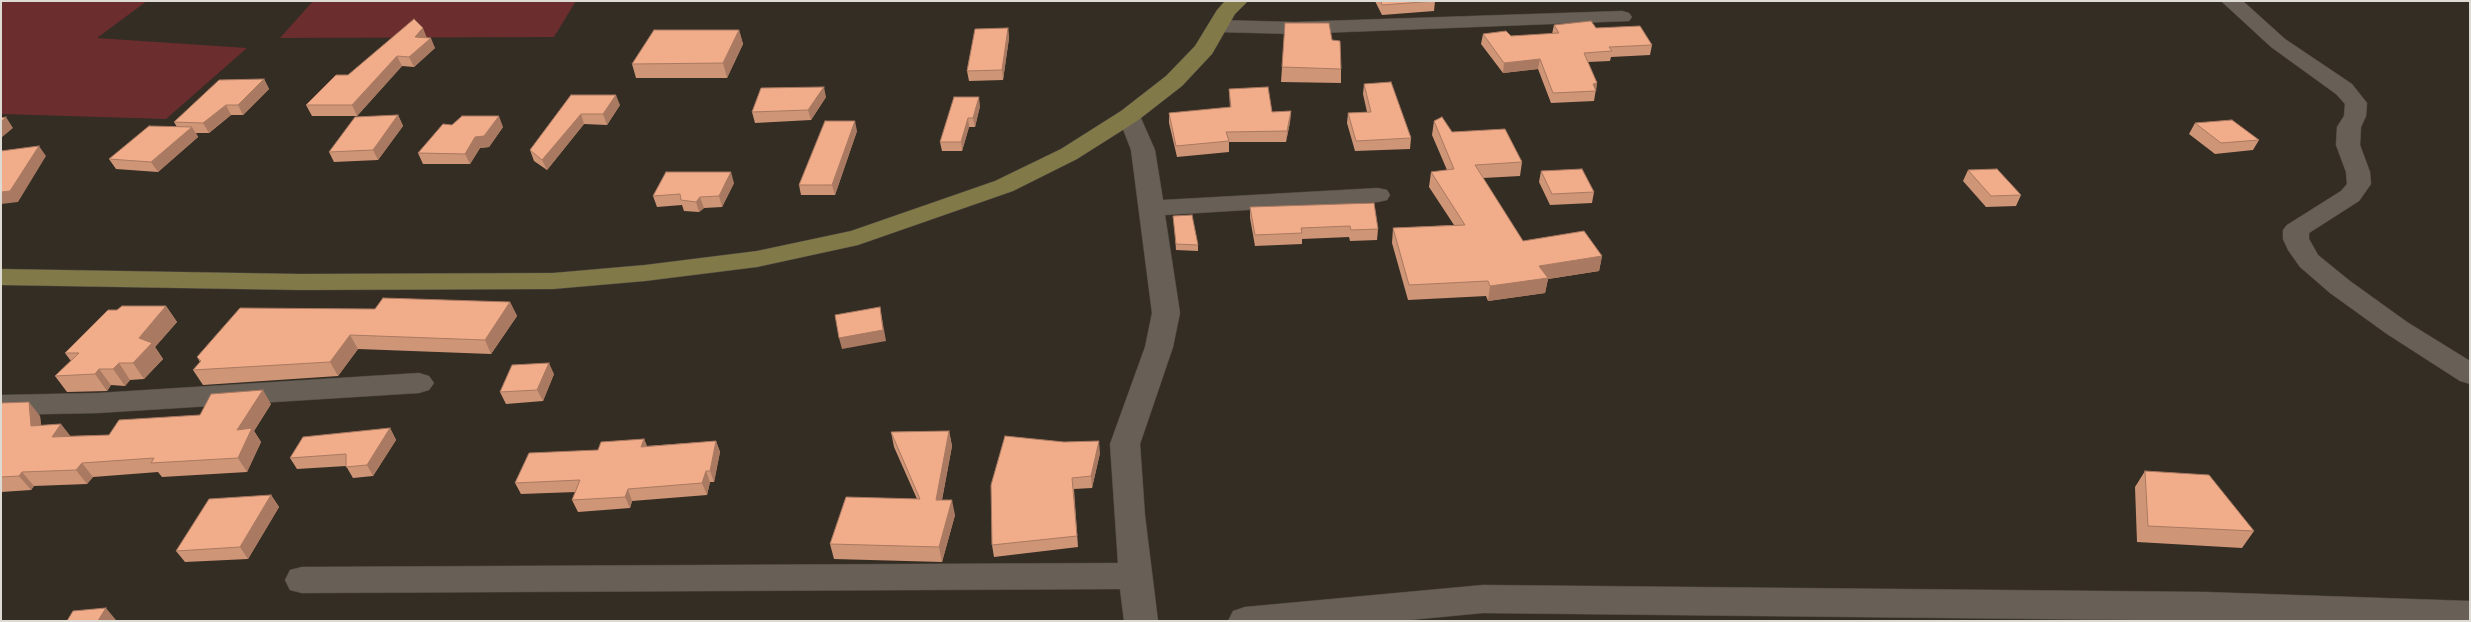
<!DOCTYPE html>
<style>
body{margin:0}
#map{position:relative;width:2471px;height:622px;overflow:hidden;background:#342d24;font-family:"Archivo Narrow",sans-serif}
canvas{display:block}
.frame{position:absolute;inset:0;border:2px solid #dedad4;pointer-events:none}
</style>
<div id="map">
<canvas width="2471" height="622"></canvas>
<div class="frame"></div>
</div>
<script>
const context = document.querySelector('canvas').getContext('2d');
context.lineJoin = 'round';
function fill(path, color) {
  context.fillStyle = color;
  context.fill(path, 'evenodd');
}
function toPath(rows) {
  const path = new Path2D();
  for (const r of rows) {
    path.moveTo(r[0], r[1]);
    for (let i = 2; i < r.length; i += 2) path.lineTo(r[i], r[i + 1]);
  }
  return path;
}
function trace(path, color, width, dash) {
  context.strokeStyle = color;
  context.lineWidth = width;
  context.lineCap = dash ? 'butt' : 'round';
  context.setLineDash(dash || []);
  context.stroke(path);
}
fill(toPath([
 [1,1,147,1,97,38,247,48,166,119,1,114],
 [313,1,576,1,554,37,280,38]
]), '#6b2d2e');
const minor = toPath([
 [2221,1,2243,1,2285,39,2352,84,2367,103,2366,116,2361,127,2360,145,2370,172,2371,184,2359,201,2309,233,2309,239,2318,255,2350,281,2407,322,2470,361,2470,384,2460,381,2387,334,2330,293,2300,267,2288,250,2283,239,2283,230,2287,225,2341,191,2347,184,2346,172,2336,145,2337,127,2344,116,2345,104,2336,94,2271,47,2221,1],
 [1622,11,1629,13,1632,17,1629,21,1294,34,1218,32,1211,30,1208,26,1211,22,1218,20,1294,22,1622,11],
 [1129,109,1137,111,1140,116,1155,150,1163,200,1378,188,1387,190,1390,195,1387,200,1378,202,1165,215,1180,313,1173,347,1140,444,1145,516,1158,621,1124,621,1120,589,302,593,290,590,285,580,290,570,302,567,1118,563,1110,444,1145,347,1152,313,1131,150,1118,116,1121,111,1129,109],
 [419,373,429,376,434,383,429,390,419,393,98,413,1,415,1,395,98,393,419,373],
 [1483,585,2205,592,2470,601,2470,621,2228,621,1483,613,1399,621,1228,621,1233,611,1245,607,1483,585]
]);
const major = toPath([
 [1225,1,1248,1,1235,14,1212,54,1182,86,1137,121,1077,159,1013,191,858,245,757,267,645,281,553,289,300,290,1,285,1,269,300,274,553,273,645,265,757,251,851,231,995,181,1061,149,1121,111,1166,76,1195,46,1217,10,1225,1]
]);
trace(minor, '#4e4841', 1);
trace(major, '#4e4841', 1);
fill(minor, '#686056');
fill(major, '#827949');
fill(toPath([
 [1375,1,1435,1,1434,11,1382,15],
 [1554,25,1596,28,1652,45,1650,55,1611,57,1610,61,1588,62,1597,83,1594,101,1551,103,1538,69,1503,73,1481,44,1483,34,1511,36,1552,34],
 [1008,28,1009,38,1003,80,969,81,967,71],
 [739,30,743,44,727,78,636,78,632,64],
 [427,38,435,48,414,67,402,66,357,116,312,116,306,105,348,75],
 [1332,40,1341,69,1341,83,1281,82,1282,67],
 [264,79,269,89,243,115,231,115,209,133,196,133,198,137,158,172,116,169,109,159,177,127,174,122],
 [1364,84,1411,138,1410,149,1355,151,1347,123,1348,113,1367,112,1363,94],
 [1229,89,1272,112,1291,111,1290,122,1286,142,1229,142,1229,152,1177,157,1169,123,1169,113,1230,108],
 [571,95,620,105,607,125,584,124,547,170,534,161,530,150],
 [826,97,811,120,755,123,752,112],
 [980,106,975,127,969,127,962,151,942,151,940,142],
 [398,115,403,126,378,160,334,162,329,152],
 [1434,121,1452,132,1522,162,1520,176,1483,178,1523,241,1602,256,1599,271,1548,279,1545,293,1488,301,1486,296,1408,300,1392,243,1393,228,1454,225,1429,187,1431,172,1447,170,1432,135],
 [2195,123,2259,140,2253,150,2215,154,2189,134],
 [503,127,489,147,480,148,470,164,423,164,418,153],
 [857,131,835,195,801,195,799,185],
 [1968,170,2021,195,2016,206,1986,207,1963,181],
 [1541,171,1594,192,1592,203,1550,205,1539,182],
 [734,183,722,207,704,208,699,212,684,211,682,205,657,207,653,196],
 [1250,207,1378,229,1377,240,1350,241,1349,237,1302,239,1302,244,1255,246,1250,218],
 [1174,222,1198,245,1198,251,1176,250],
 [510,302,517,316,491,354,358,349,338,376,203,385,193,370,200,362,197,357,375,309],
 [166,306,177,322,155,347,163,359,144,379,130,380,125,386,111,385,107,391,67,392,55,376,71,361,65,353,117,310],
 [554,374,543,401,506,404,500,392],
 [1,403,40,416,41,426,71,436,109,435,200,415,271,404,254,431,261,442,247,472,162,477,158,472,93,477,87,484,34,486,31,490,1,492],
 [390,428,396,440,373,476,353,478,346,466,297,469,290,458],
 [949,431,952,446,942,500,955,515,942,562,834,559,830,544,917,499,894,447,891,432],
 [644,439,647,446,716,441,720,452,714,482,710,482,707,495,632,501,630,508,578,512,572,500,576,492,521,494,515,483,598,450],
 [1100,453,1092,488,1074,489,1078,547,994,557,992,545],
 [2145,471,2254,531,2242,548,2137,542,2135,487],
 [271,495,279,507,248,559,185,562,176,551]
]), '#cf9577');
fill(toPath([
 [423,28,427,38,415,37],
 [1008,28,1009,38,1003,80,1002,70],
 [739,30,743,44,727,78,723,63],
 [431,38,435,48,414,67,409,57],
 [397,56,402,66,357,116,352,105],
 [1540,59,1538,69,1503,73,1504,63],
 [264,79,269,89,243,115,238,105],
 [1597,83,1596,91,1593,84],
 [824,87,826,97,811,120,808,110],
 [616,95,620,105,607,125,603,114],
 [979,97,980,106,975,127,973,118],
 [226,105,231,115,209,133,203,123],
 [1291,111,1290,122,1286,142,1287,131],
 [581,114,584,124,547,170,542,160],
 [398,115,403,126,378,160,373,150],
 [499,116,503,127,489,147,480,148,470,164,465,154,475,137],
 [6,117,13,128,1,138,1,122],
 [968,118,969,127,962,151,961,142],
 [855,121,857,131,835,195,832,185],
 [192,127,198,137,158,172,151,162],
 [39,146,46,156,18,202,1,204,1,192],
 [731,172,734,183,722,207,719,196],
 [700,197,704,208,699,212,696,202],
 [1602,256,1599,271,1548,279,1545,293,1488,301,1490,286,1539,266],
 [510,302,517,316,491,354,485,340],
 [166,306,177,322,155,347,163,359,144,379,133,363,139,338],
 [880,307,886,341,842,349,839,338],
 [350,335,358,349,338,376,330,362],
 [119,363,130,380,125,386,113,369],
 [549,363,554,374,543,401,537,390],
 [99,369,111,385,107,391,95,374],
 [263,390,271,404,254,431,261,442,247,472,238,458,237,430],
 [29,402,40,416,42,440,31,426],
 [61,424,72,438,52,437],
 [390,428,396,440,373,476,367,465],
 [949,431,952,446,939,515,936,500],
 [644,439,648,450,641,447],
 [716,441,720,452,714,482,710,471],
 [1099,441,1100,453,1092,488,1091,476],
 [82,463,93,477,87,484,76,470],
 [706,471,710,482,707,495,702,483],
 [22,472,34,486,31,490,19,476],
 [628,489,632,501,630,508,625,497],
 [271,495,279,507,248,559,240,547],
 [952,500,955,515,942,562,939,547],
 [106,608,116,620,116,621,98,621]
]), '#a97961');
const building = toPath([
 [1381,1,1435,1,1382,5,1381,1],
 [414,19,423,28,415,37,431,38,409,57,397,56,352,105,306,105,336,75,348,75,414,19],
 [1591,21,1596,28,1640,26,1652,45,1609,47,1612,51,1584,53,1597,83,1593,84,1596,91,1553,93,1540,59,1504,63,1483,34,1506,31,1511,36,1559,33,1554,25,1591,21],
 [1285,23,1329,23,1332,40,1340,41,1341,69,1282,67,1285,23],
 [1008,28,1002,70,967,71,975,29,1008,28],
 [654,30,739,30,723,63,632,64,654,30],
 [264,79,238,105,226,105,203,123,174,122,219,80,264,79],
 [1391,82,1411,138,1356,141,1348,113,1371,112,1364,84,1391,82],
 [824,87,808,110,752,112,761,88,824,87],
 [1268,87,1272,112,1291,111,1287,131,1226,132,1229,141,1176,146,1169,113,1231,107,1229,89,1268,87],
 [571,95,616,95,603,114,581,114,542,160,530,150,571,95],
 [954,97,979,97,973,118,968,118,961,142,940,142,954,97],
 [398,115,373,150,329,152,355,117,398,115],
 [462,116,499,116,484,136,475,137,465,154,418,153,443,124,452,125,462,116],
 [6,117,1,122,1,118,6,117],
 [1442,117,1452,132,1505,129,1522,162,1475,165,1523,241,1584,231,1602,256,1539,266,1548,278,1490,286,1488,281,1409,285,1393,228,1465,225,1431,172,1454,169,1434,121,1442,117],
 [2232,120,2259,140,2221,143,2195,123,2232,120],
 [825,121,855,121,832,185,799,185,825,121],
 [149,126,192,127,151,162,109,159,149,126],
 [39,146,10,191,1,192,1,151,39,146],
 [1582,169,1594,192,1552,194,1541,171,1582,169],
 [1997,169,2021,195,1991,196,1968,170,1997,169],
 [666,172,731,172,719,196,700,197,696,202,681,200,680,194,653,196,666,172],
 [1374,203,1378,229,1351,230,1350,226,1301,228,1302,233,1255,235,1250,207,1374,203],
 [1192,215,1198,245,1176,244,1173,216,1192,215],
 [383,298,510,302,485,340,350,335,330,362,193,370,201,361,197,357,240,308,375,309,383,298],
 [122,306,166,306,139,338,152,343,133,363,119,363,113,369,99,369,95,374,55,376,79,353,65,353,108,310,117,310,122,306],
 [880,307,883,330,839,338,835,315,880,307],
 [549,363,537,390,500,392,512,365,549,363],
 [263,390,237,430,252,428,238,458,151,463,154,458,82,463,76,470,22,472,19,476,1,477,1,403,29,402,31,426,61,424,52,437,109,435,119,420,200,415,211,394,263,390],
 [390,428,367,465,346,467,346,454,290,458,303,437,390,428],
 [949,431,936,500,952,500,939,547,830,544,846,497,920,499,891,432,949,431],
 [1005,436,1064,442,1099,441,1091,476,1072,478,1077,536,992,545,991,485,1005,436],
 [644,439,641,447,716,441,710,471,706,471,702,483,628,489,625,497,572,500,580,480,515,483,529,453,598,450,601,442,644,439],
 [2145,471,2209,475,2254,531,2148,526,2145,471],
 [271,495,240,547,176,551,209,499,271,495],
 [106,608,98,621,67,621,73,611,106,608]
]);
fill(building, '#f1ad8a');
trace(building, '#a97961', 1);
</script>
